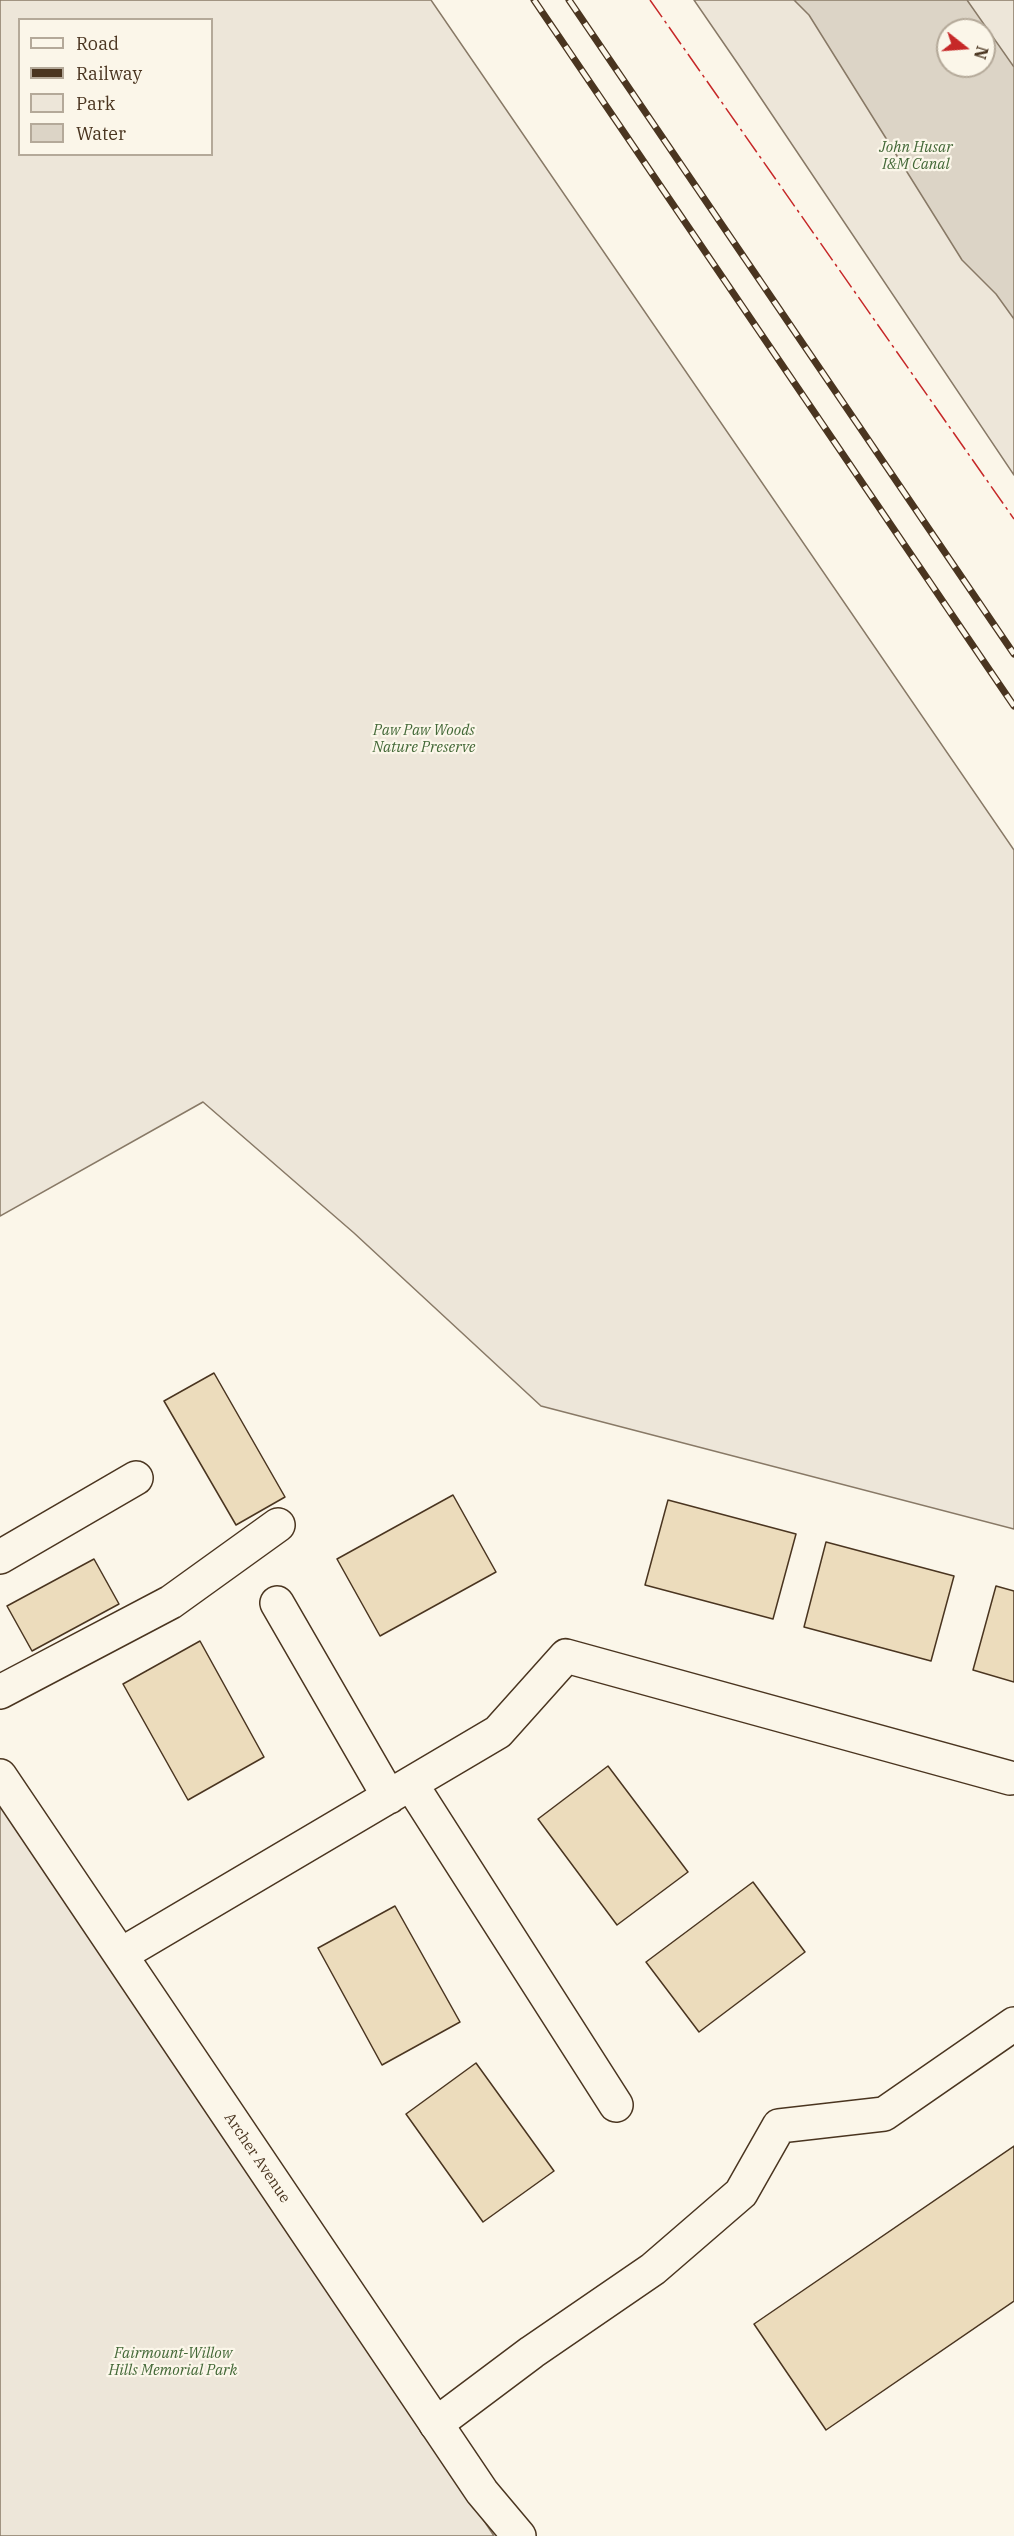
<!DOCTYPE html>
<style>
body{margin:0}
#map{position:relative;width:1014px;height:2536px;overflow:hidden;background:#fbf6e9;font-family:"IBM Plex Serif",serif}
canvas{display:block}
.legend{position:absolute;left:18px;top:18px;width:195px;height:138px;box-sizing:border-box;background:#fbf6e9;border:2px solid #b4a999;margin:0;padding:8px 10px;list-style:none;font-size:18px;color:#4a3520}
.legend li{display:flex;align-items:center;gap:12px;height:30px}
.legend b{width:30px;border:2px solid #b4a999}
.north{position:absolute;left:936px;top:18px;width:60px;height:60px;box-sizing:border-box;background:#fbf6e9;border:2px solid #b4a999;border-radius:50%;rotate:107deg;font-size:16px;font-weight:700;line-height:24px;text-align:center;color:#4a3520}
.north::after{content:'';display:block;margin:auto;width:21px;height:27px;background:#c62828;clip-path:polygon(50% 0,100% 100%,50% 72%,0 100%)}
</style>
<div id="map">
<canvas width="1014" height="2536"></canvas>
<ul class="legend">
<li><b style="height:8px;background:#fbf6e9"></b>Road</li>
<li><b style="height:8px;background:#4a3520"></b>Railway</li>
<li><b style="height:16px;background:#ede6d9"></b>Park</li>
<li><b style="height:16px;background:#dcd4c6"></b>Water</li>
</ul>
<div class="north">N</div>
</div>
<script>
const context = document.querySelector('canvas').getContext('2d');
context.lineJoin = 'round';
function fill(path, color) {
  context.fillStyle = color;
  context.fill(path, 'evenodd');
}
function toPath(rows) {
  const path = new Path2D();
  for (const r of rows) {
    path.moveTo(r[0], r[1]);
    for (let i = 2; i < r.length; i += 2) path.lineTo(r[i], r[i + 1]);
  }
  return path;
}
function trace(path, color, width, dash) {
  context.strokeStyle = color;
  context.lineWidth = width;
  context.lineCap = dash ? 'butt' : 'round';
  context.setLineDash(dash || []);
  context.stroke(path);
}
function write(font, color, halo, rows, align = 'center') {
  context.font = font + ' "IBM Plex Serif",serif';
  context.lineWidth = 4.5;
  context.setLineDash([]);
  context.textBaseline = 'middle';
  context.strokeStyle = halo;
  context.fillStyle = color;
  for (const [text, x, y, turn = 0] of rows) {
    context.save();
    context.translate(x, y);
    context.rotate((+turn || 0) * Math.PI / 180);
    context.textAlign = isNaN(turn) ? turn : align;
    if (halo) context.strokeText(text, 0, 0);
    context.fillText(text, 0, 0);
    context.restore();
  }
}
const green = toPath([
 [0,0,431,0,1014,850,1014,1529,541,1406,354,1233,203,1102,0,1216,0,0],
 [20,20,212,20,212,154,20,154,20,20],
 [694,0,1014,0,1014,475,738,64,694,0],
 [948,30,984,30,984,66,948,66,948,30],
 [0,1782,494,2536,0,2536,0,1782]
]);
fill(green, '#ede6d9');
trace(green, '#887966', 1.5);
const water = toPath([
 [794,0,967,0,1014,67,1014,319,996,294,962,260,809,15,794,0],
 [948,30,984,30,984,66,948,66,948,30]
]);
fill(water, '#dcd4c6');
trace(water, '#887966', 1.5);
const building = toPath([
 [214,1373,285,1497,236,1525,164,1401,214,1373],
 [453,1495,496,1572,380,1636,337,1559,453,1495],
 [668,1500,796,1534,773,1619,645,1585,668,1500],
 [826,1542,954,1576,931,1661,804,1627,826,1542],
 [94,1559,119,1604,32,1651,7,1606,94,1559],
 [996,1586,1014,1591,1014,1682,973,1670,996,1586],
 [200,1641,264,1757,188,1800,123,1684,200,1641],
 [608,1766,688,1872,617,1925,538,1819,608,1766],
 [753,1882,805,1952,699,2032,646,1962,753,1882],
 [395,1906,460,2022,382,2065,318,1948,395,1906],
 [476,2063,554,2171,483,2222,406,2114,476,2063],
 [1014,2146,1014,2301,826,2430,754,2324,1014,2146]
]);
fill(building, '#ecdcbc');
trace(building, '#4a3520', 1.5);
const minor = toPath([
 [0,1557,136,1478],
 [277,1603,389,1797],
 [0,1692,171,1602,278,1525],
 [411,1784,616,2105],
 [122,1954,498,1732,566,1656,1010,1778],
 [436,2424,532,2352,653,2269,741,2193,779,2126,884,2114,1014,2024]
]);
const major = toPath([
 [0,1776,482,2492,519,2536]
]);
trace(minor, '#4a3520', 36);
trace(major, '#4a3520', 36);
trace(minor, '#fbf6e9', 33);
trace(major, '#fbf6e9', 33);
const rail = toPath([
 [534,0,1014,706],
 [569,0,1014,654]
]);
trace(rail, '#4a3520', 7);
trace(rail, '#fbf6e9', 4.5, [14]);
trace(toPath([
 [650,0,1014,519]
]), '#c62828', 1.5, [21, 4.5, 3, 4.5]);
write('italic 15px', '#436837', '#fbf6e9', [
 ["John Husar",916,148],
 ["I&M Canal",916,165],
 ["Paw Paw Woods",424,731],
 ["Nature Preserve",424,748],
 ["Fairmount-Willow",173,2354],
 ["Hills Memorial Park",173,2371]
]);
write('15px', '#4a3520', '#fbf6e9', [
 ["Archer Avenue",257,2158,56]
]);
</script>
